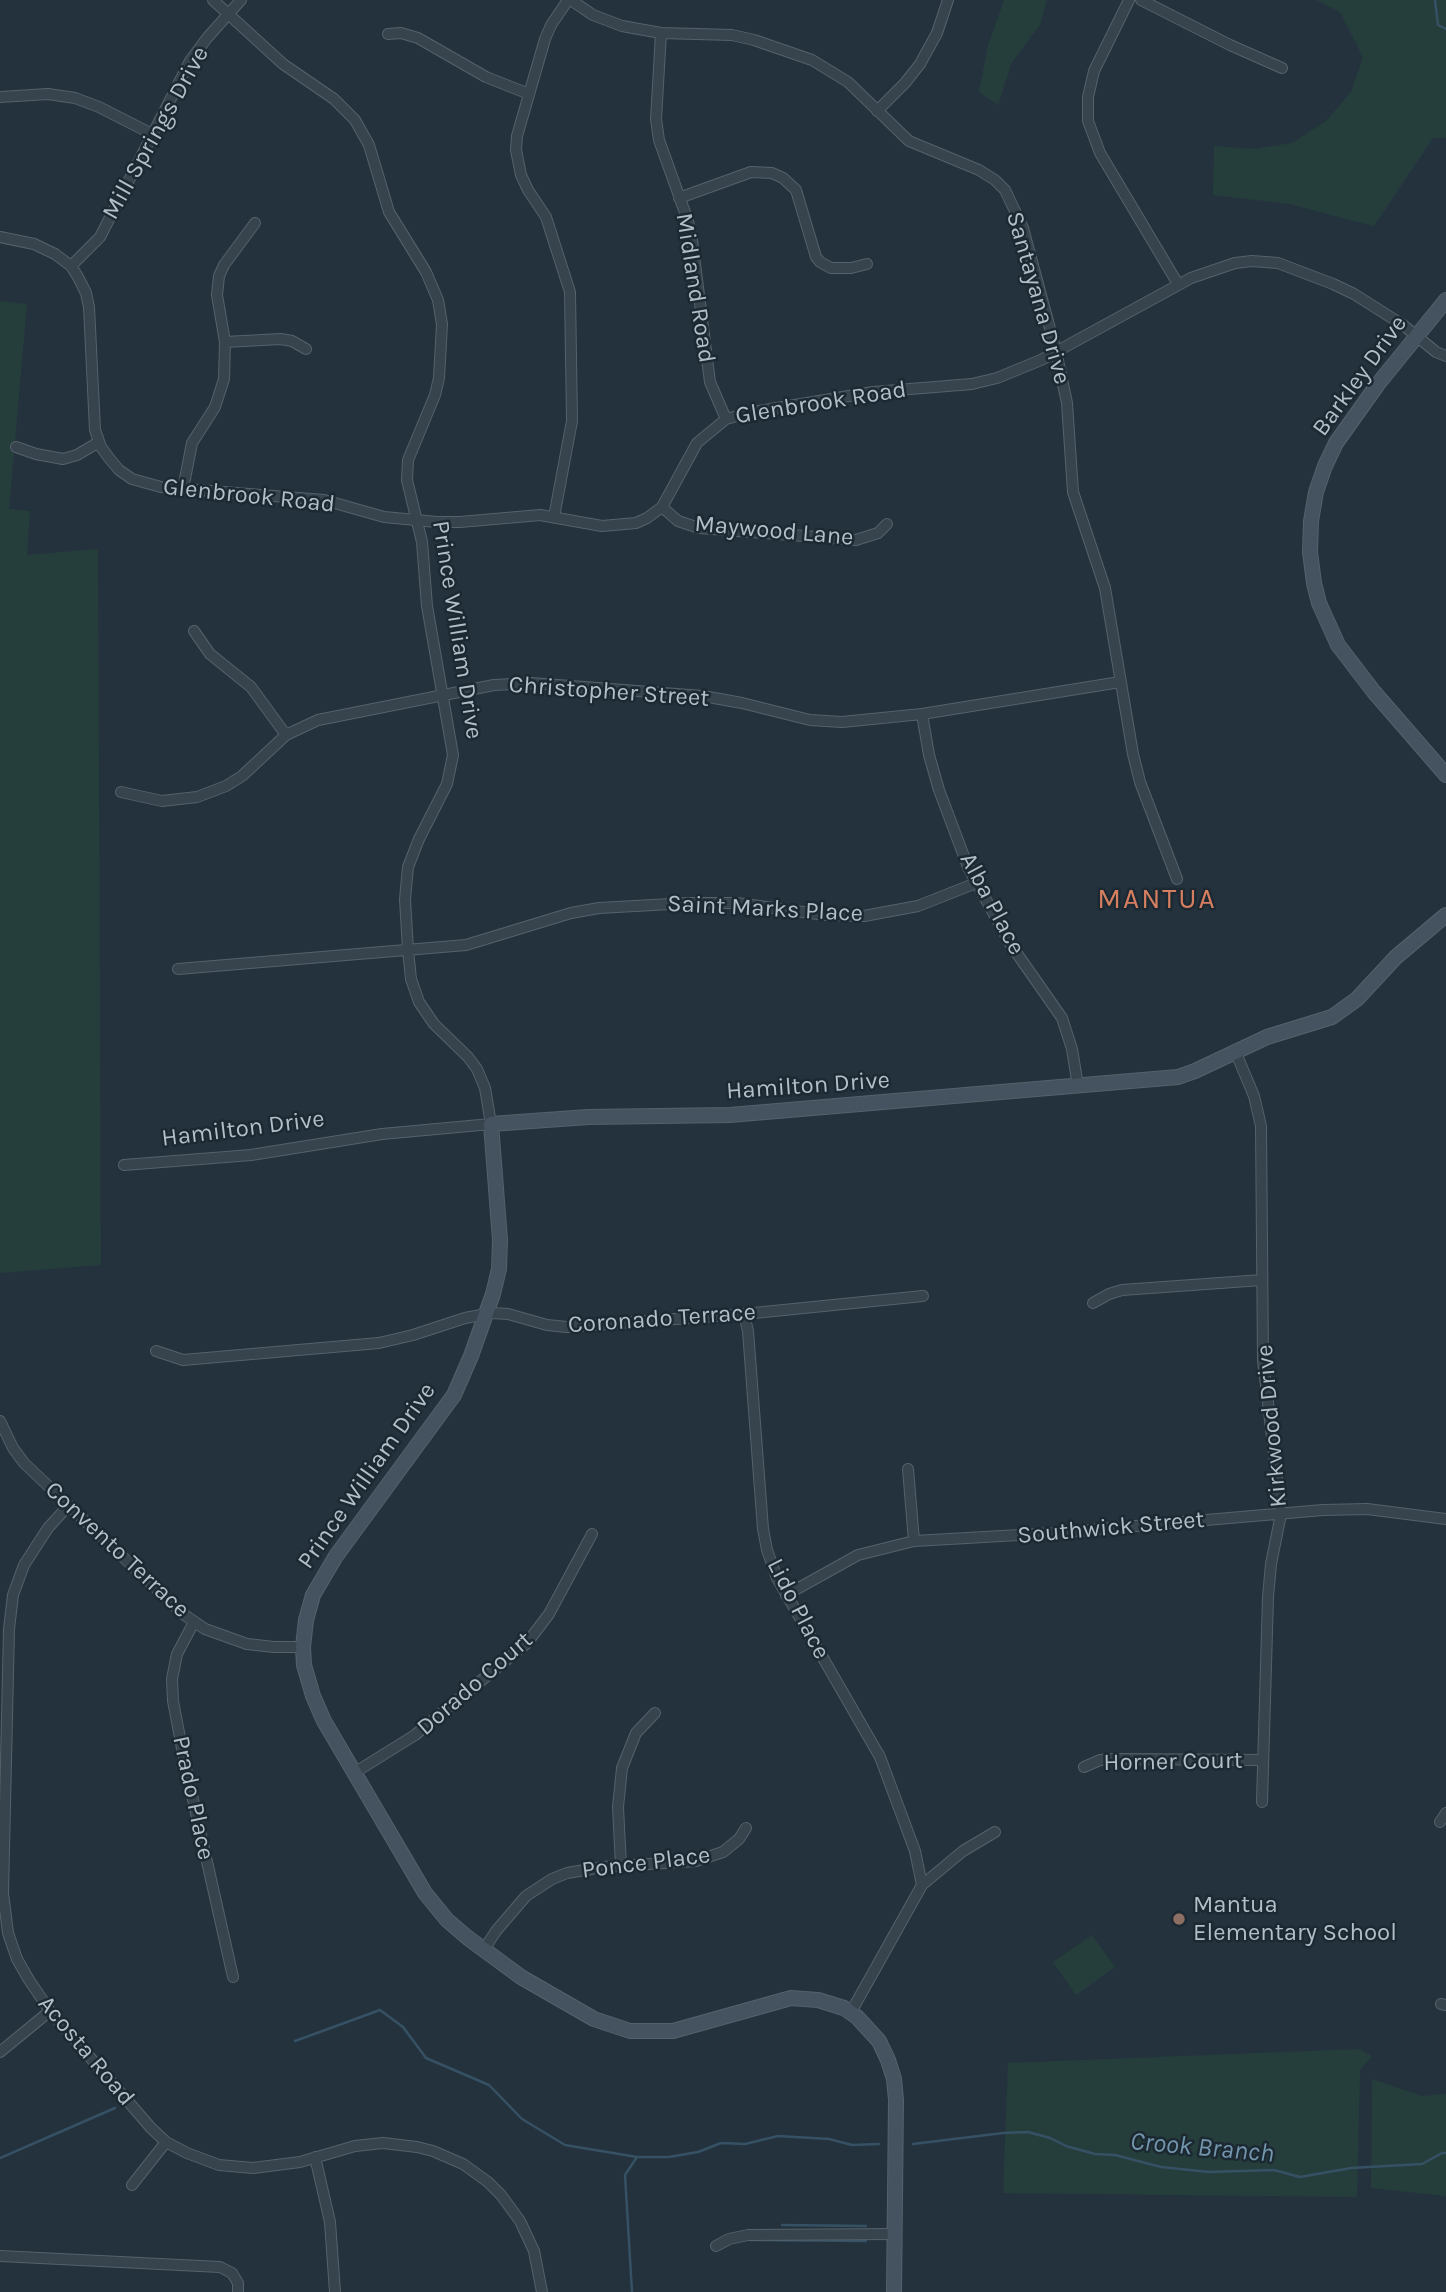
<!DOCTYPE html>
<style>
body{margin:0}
canvas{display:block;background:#23323d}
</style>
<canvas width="1446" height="2292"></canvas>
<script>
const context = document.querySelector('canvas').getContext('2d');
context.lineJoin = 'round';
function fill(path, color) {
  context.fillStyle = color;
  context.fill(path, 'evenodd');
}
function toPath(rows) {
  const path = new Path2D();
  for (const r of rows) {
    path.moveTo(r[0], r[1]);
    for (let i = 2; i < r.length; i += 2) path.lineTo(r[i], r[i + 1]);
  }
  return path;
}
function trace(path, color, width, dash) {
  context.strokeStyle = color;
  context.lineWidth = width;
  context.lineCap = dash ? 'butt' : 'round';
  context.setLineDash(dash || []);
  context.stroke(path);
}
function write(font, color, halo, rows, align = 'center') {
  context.font = font + ' Karla,sans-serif';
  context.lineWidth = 5;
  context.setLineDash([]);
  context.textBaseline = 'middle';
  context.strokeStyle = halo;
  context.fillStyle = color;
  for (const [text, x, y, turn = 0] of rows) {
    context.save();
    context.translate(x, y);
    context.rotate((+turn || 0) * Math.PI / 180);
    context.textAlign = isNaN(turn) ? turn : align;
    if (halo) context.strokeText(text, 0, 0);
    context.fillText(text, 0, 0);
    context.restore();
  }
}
fill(toPath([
 [1004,0,1047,0,1040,25,1012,62,998,105,979,92,988,46],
 [1316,0,1446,0,1446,138,1433,138,1374,226,1289,204,1213,195,1214,146,1254,149,1292,143,1326,121,1351,92,1363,57,1340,12],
 [0,301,27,304,9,509,30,511,27,555,98,549,101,1265,0,1273],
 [1092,1935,1115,1967,1076,1995,1053,1962],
 [1360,2049,1372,2056,1360,2070,1357,2197,1003,2193,1008,2063],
 [1372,2079,1422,2096,1446,2094,1446,2196,1371,2188]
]), '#253e3c');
trace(toPath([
 [1435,0,1438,25,1446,29],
 [295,2041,380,2010,403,2027,426,2058,489,2085,522,2119,565,2145,637,2157,669,2157,698,2152,721,2143,745,2144,778,2136,829,2139,852,2145,879,2144],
 [913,2144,1003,2133,1028,2132,1050,2138,1066,2146,1095,2154,1115,2155,1161,2167,1209,2172,1274,2170,1300,2177,1351,2168,1422,2164,1442,2153,1446,2153],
 [0,2158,115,2108],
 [782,2225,866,2226],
 [750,2240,866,2241],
 [632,2292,625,2175,637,2157]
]), '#365164', 2.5);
const street = toPath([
 [571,0,593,15,622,26,661,33,732,35,754,40,812,60,848,82,909,141,979,170,995,180,1005,190,1023,228,1056,351,1067,403,1073,492,1105,588,1133,754,1140,782,1177,879],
 [1129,0,1094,71,1088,97,1088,121,1100,153,1178,284],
 [1141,0,1230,45,1282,68],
 [661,33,656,119,659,140,688,221,692,240,710,382,726,419],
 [388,34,401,33,418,38,486,77,529,94],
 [0,97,48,94,75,98,99,107,152,134],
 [877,111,905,83,920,64,937,33,948,0],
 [679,198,751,172,772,173,783,178,796,190,816,257,820,262,831,268,851,268,867,264],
 [0,237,34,244,55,254,71,266,78,277,86,293,89,307,95,430,101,447,109,458,119,470,132,479,161,487,324,500,384,517,437,522,460,522,540,515,602,526,636,523,647,518,662,507,697,443,726,419,753,412,873,392,972,384,997,378,1041,360,1191,278,1235,263,1252,261,1278,263,1333,284,1354,294,1403,325,1436,352,1446,356],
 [71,266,100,237,190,61,207,38,241,0],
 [225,342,281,339,292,341,306,349],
 [16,447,36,454,63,459,77,455,99,442],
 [183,489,192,443,215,407,224,379,225,342,217,295,219,276,224,265,255,223],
 [662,507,678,521,699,528,856,540,878,533,887,524],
 [554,517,572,421,570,292,546,217,528,190,521,175,516,150,517,136,545,39,551,25,568,0],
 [194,631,210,654,251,687,286,735],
 [922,714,929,755,939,790,968,867,1011,945,1062,1018,1072,1049,1078,1086],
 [121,792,162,801,197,797,226,786,242,776,286,735,318,720,494,685,531,683,703,696,742,703,810,720,842,722,922,714,1120,682],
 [178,969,466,945,571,913,599,908,689,903,737,903,825,915,864,916,918,906,976,883],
 [1236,1053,1254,1096,1261,1126,1263,1360,1281,1514,1271,1564,1268,1597,1262,1802],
 [124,1165,251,1155,382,1134,491,1124,485,1088,477,1069,468,1057,434,1024,419,1002,411,979,408,950,405,899,408,867,419,839,447,784,453,755,427,606,422,542,407,480,408,460,435,395,439,378,442,324,438,300,426,272,389,212,369,145,355,120,334,99,283,64,213,0],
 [1093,1303,1109,1294,1122,1290,1262,1280],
 [744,1314,748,1331,763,1529,767,1550,777,1578,880,1757,915,1851,922,1885],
 [156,1351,183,1360,379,1343,413,1335,465,1318,492,1313,508,1314,547,1325,567,1327,744,1314,923,1296],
 [0,1421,13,1448,24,1463,183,1614,205,1629,247,1644,274,1647,303,1647],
 [908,1469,914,1541],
 [68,1506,48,1528,24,1565,13,1595,9,1629,3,1893,8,1933,17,1959,29,1980,50,2011,151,2128,166,2142,187,2153,219,2165,253,2168,300,2162,355,2146,383,2143,417,2147,433,2151,463,2164,488,2182,501,2195,520,2221,534,2251,542,2292],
 [786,1595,858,1555,914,1541,1054,1533,1323,1510,1367,1509,1446,1519],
 [194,1622,177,1654,172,1679,173,1701,185,1764,233,1977],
 [1084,1767,1100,1760,1113,1759,1263,1760],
 [354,1773,415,1735,527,1643,549,1614,592,1534],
 [1440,1822,1446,1813],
 [621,1866,618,1807,622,1768,636,1733,655,1713],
 [483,1951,496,1931,526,1896,552,1879,567,1873,603,1867,696,1861,723,1852,739,1839,746,1828],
 [1441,2004,1446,2005],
 [851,2012,922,1885,963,1851,995,1832],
 [0,2052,50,2011],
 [315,2157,330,2222,335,2292],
 [132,2185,166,2142],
 [716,2246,729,2239,748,2235,894,2234],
 [0,2256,220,2267,232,2273,238,2283,238,2292]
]);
const secondary = toPath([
 [1446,300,1378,384,1336,443,1325,466,1316,492,1311,521,1310,552,1314,583,1319,603,1338,645,1374,692,1446,775],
 [894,2292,896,2100,894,2079,888,2060,879,2041,857,2017,844,2008,818,2000,791,1998,673,2031,630,2031,594,2019,521,1977,468,1938,447,1920,425,1893,324,1721,313,1696,304,1665,303,1647,306,1620,313,1595,336,1556,454,1395,471,1356,493,1294,499,1269,500,1240,491,1124,588,1117,730,1115,1178,1077,1195,1071,1267,1037,1332,1017,1357,999,1396,957,1446,915]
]);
trace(street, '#55616b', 12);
trace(secondary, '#55616b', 16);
trace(street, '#37444d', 10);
trace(secondary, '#455360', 14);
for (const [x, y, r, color] of [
 [1179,1919,7,"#8d6e63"]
]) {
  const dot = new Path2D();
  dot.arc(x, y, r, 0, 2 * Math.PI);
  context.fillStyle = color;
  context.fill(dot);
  trace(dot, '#1c2932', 2.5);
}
write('24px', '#b2bec8', '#1c2932', [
 ["Mill Springs Drive",156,133,-61],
 ["Midland Road",695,288,81],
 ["Santayana Drive",1038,298,74],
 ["Barkley Drive",1360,376,-54],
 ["Glenbrook Road",821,403,-9],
 ["Glenbrook Road",249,496,6],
 ["Maywood Lane",774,531,5],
 ["Prince William Drive",457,630,81],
 ["Christopher Street",609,692,4],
 ["Alba Place",992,904,62],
 ["Saint Marks Place",765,909,3],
 ["Hamilton Drive",808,1086,-4],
 ["Hamilton Drive",243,1129,-7],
 ["Coronado Terrace",662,1319,-4],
 ["Kirkwood Drive",1272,1426,-95],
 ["Prince William Drive",367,1476,-55],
 ["Southwick Street",1111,1528,-5],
 ["Convento Terrace",117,1550,43],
 ["Lido Place",798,1609,63],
 ["Dorado Court",475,1684,-41],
 ["Horner Court",1173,1762,-1],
 ["Prado Place",193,1798,78],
 ["Ponce Place",646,1863,-7],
 ["Acosta Road",86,2051,50]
]);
write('24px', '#b2bec8', '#1c2932', [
 ["Mantua",1193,1905],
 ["Elementary School",1193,1933]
], 'left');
write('italic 26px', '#7295ac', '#1c2932', [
 ["Crook Branch",1202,2148,5]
]);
context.letterSpacing = '2px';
write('28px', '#d57f60', '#1c2932', [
 ["MANTUA",1157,900]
]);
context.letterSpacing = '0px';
</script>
